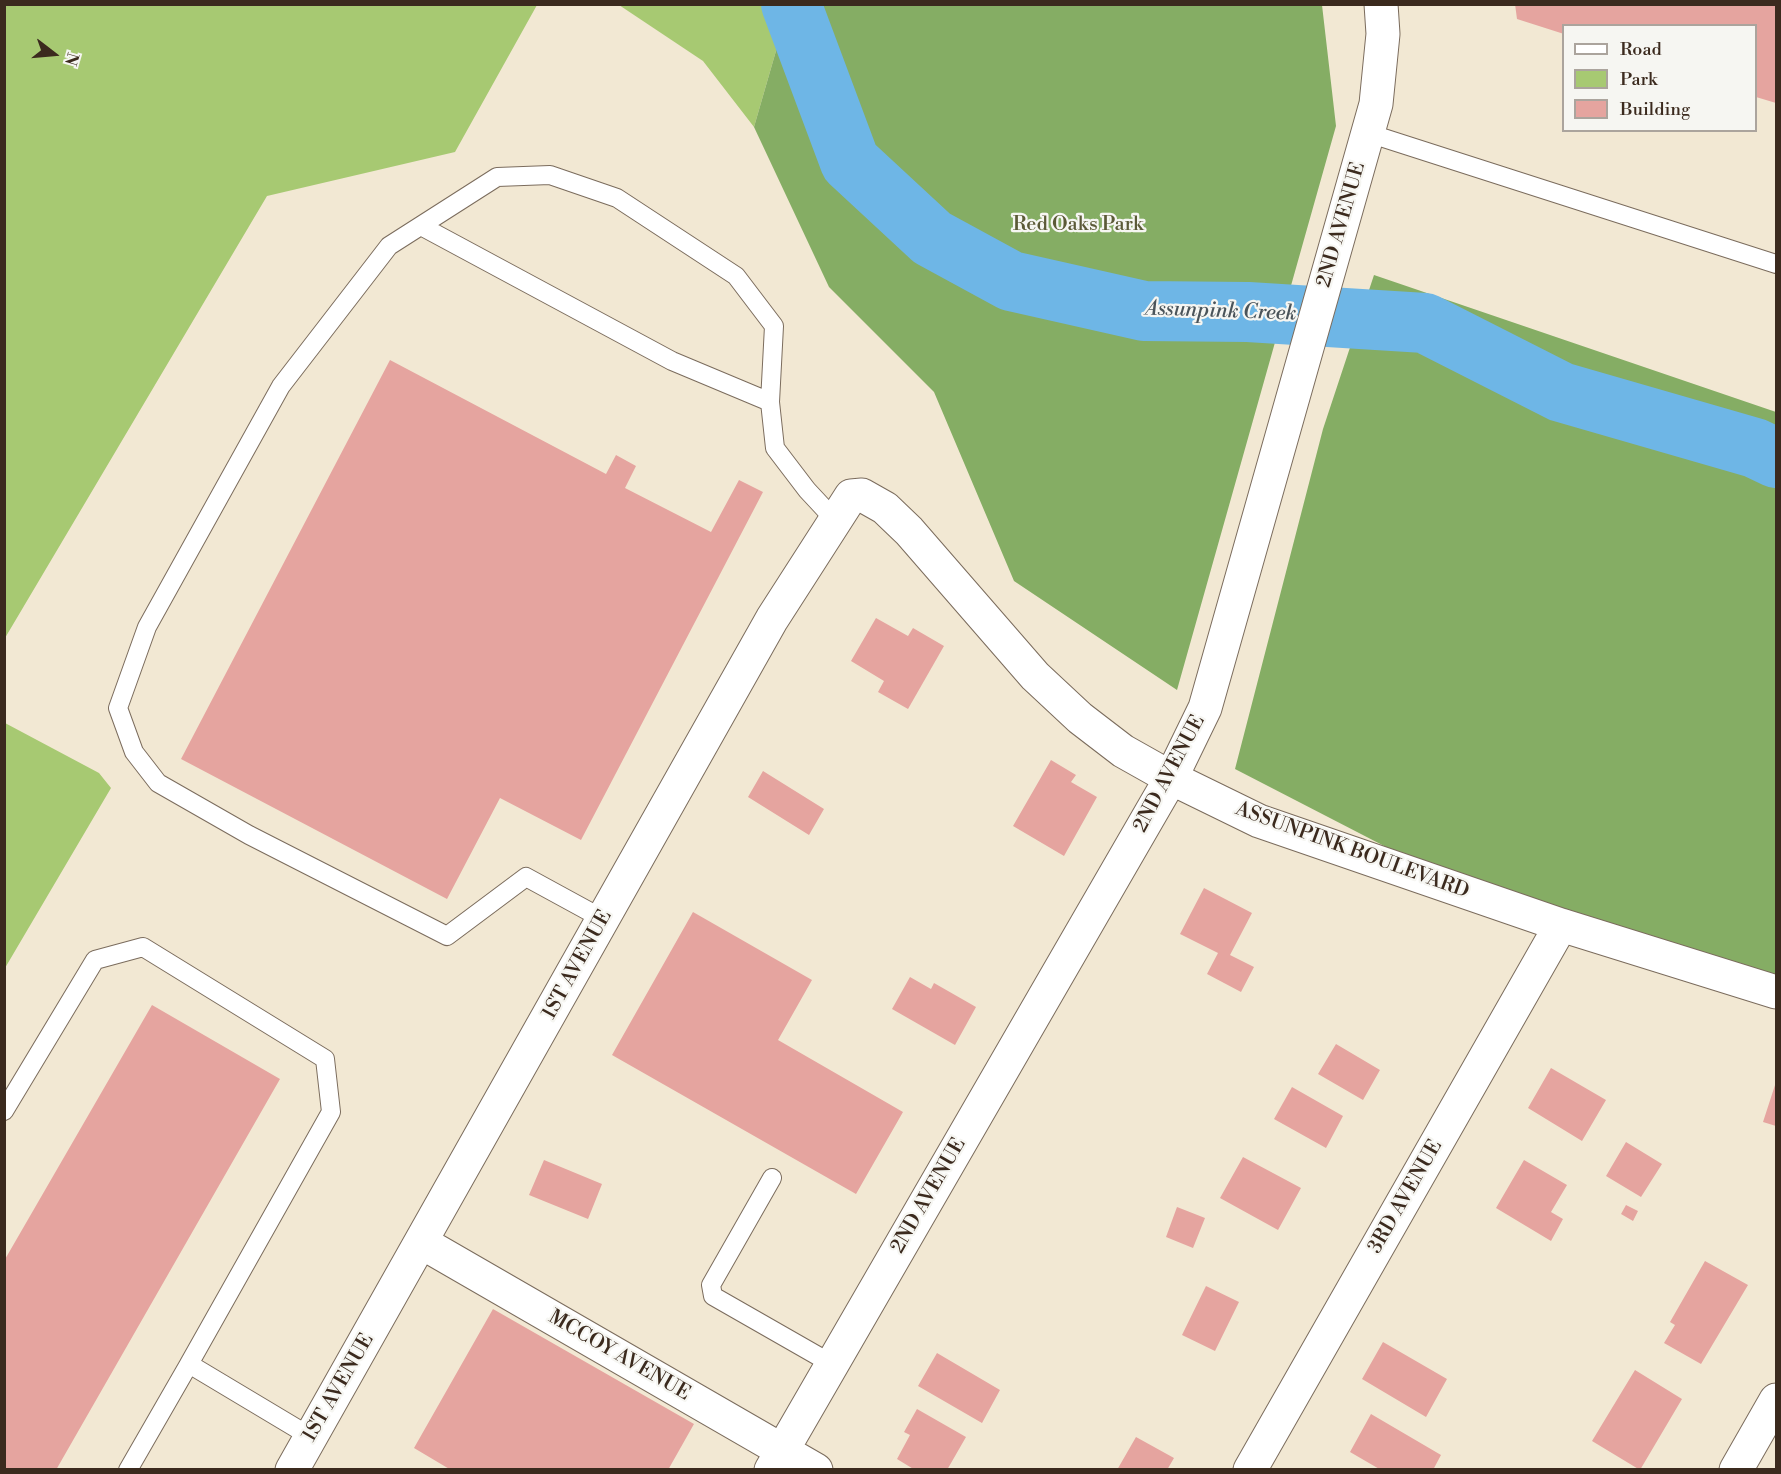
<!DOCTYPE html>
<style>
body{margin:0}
#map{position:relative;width:1781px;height:1474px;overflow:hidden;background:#f2e8d3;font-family:"Libre Bodoni",serif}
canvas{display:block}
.frame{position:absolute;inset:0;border:6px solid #3b2a1e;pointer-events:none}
.legend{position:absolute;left:1562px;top:24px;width:195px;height:108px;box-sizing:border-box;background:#f6f6f2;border:2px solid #aba49d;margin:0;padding:8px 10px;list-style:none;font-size:18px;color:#3b2a1e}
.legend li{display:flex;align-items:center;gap:12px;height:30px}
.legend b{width:30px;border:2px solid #aba49d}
.north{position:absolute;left:24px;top:24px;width:60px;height:60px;-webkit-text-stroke:4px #f6f6f2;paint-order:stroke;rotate:106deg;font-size:16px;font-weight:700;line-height:24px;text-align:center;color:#3b2a1e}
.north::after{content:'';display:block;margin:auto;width:21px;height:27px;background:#3b2a1e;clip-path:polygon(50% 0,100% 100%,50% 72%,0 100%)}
</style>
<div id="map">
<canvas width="1781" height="1474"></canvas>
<div class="frame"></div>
<ul class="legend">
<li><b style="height:8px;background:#fff"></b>Road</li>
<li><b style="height:16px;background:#a7c972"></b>Park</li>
<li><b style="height:16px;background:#e5a49f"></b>Building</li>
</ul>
<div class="north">N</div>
</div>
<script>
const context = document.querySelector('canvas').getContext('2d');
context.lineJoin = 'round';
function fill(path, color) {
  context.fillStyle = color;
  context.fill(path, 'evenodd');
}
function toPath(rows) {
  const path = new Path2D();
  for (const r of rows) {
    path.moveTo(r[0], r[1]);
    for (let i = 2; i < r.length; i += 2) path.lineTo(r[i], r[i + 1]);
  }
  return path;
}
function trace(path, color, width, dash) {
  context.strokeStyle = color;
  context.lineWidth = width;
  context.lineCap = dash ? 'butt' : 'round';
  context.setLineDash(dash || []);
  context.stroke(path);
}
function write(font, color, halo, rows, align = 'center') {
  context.font = font + ' "Libre Bodoni",serif';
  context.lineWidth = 4.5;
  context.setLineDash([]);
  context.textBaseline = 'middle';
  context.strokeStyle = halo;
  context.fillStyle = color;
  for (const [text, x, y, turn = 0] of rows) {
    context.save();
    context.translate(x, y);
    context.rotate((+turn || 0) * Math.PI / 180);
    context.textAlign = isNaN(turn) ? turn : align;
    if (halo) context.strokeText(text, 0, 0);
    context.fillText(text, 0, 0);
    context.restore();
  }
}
fill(toPath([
 [5,4,537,5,455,152,267,196,5,638],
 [619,5,763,5,780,37,754,127,703,61],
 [5,723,99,773,111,788,5,968]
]), '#a7c972');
fill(toPath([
 [763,5,1322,5,1336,126,1177,690,1014,581,934,392,829,287,754,127,780,37],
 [1374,275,1776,412,1776,994,1483,897,1235,769,1323,429]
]), '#85ad64');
trace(toPath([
 [791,4,850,162,932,238,1011,281,1144,311,1248,312,1425,323,1561,392,1755,448,1776,458]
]), '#6eb6e6', 60);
fill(toPath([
 [1515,4,1776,4,1776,103,1756,97,1756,26,1564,26,1564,34,1517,19],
 [390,360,606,474,616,455,636,466,625,488,711,532,739,480,763,492,581,840,500,798,447,899,181,759],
 [876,618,908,636,913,628,944,646,908,709,878,692,884,681,851,661],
 [1051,760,1076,775,1071,782,1097,797,1064,856,1013,826],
 [763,771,824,809,809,835,748,797],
 [1204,888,1252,913,1230,955,1254,967,1241,992,1207,974,1218,953,1180,934],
 [693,912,812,980,778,1040,903,1112,856,1194,612,1055],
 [910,977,931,989,934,983,976,1007,955,1045,892,1009],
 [152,1005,280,1079,56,1470,4,1470,4,1261],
 [1336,1044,1380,1070,1363,1100,1318,1074],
 [1551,1068,1606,1100,1582,1141,1528,1108],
 [1776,1082,1776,1126,1763,1122],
 [1292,1087,1343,1116,1326,1148,1274,1119],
 [1626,1142,1662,1164,1641,1197,1606,1176],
 [1243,1157,1301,1188,1278,1230,1220,1198],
 [544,1160,602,1184,588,1219,529,1195],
 [1524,1160,1567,1185,1551,1212,1563,1219,1551,1241,1496,1208],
 [1626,1205,1638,1211,1633,1221,1621,1214],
 [1177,1207,1205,1218,1193,1248,1166,1237],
 [1705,1261,1748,1285,1701,1364,1664,1343,1675,1325,1670,1322],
 [1206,1286,1239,1302,1215,1351,1182,1335],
 [493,1309,694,1424,668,1470,451,1470,414,1448],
 [1383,1342,1447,1379,1426,1417,1362,1379],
 [937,1353,1000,1390,982,1423,918,1386],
 [1635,1370,1682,1399,1640,1470,1592,1441],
 [917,1409,966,1437,947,1470,915,1470,897,1459,910,1435,904,1432],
 [1371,1414,1441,1455,1433,1470,1381,1470,1350,1452],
 [1136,1437,1174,1458,1167,1470,1117,1470]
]), '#e5a49f');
const lane = toPath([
 [1368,133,1776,264],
 [421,226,672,361,770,402],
 [603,919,526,877,447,936,249,835,158,783,134,752,118,708,147,627,281,386,389,246,497,177,550,175,617,198,736,276,774,326,770,402,775,448,807,490,834,519],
 [4,1111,95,960,143,947,325,1059,331,1112,189,1364,311,1437],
 [772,1178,711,1285,713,1296,832,1364],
 [128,1470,189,1364]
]);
const street = toPath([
 [421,1242,816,1470],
 [292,1470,772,619,851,496,862,495,885,508,909,531,1035,676,1080,718,1123,751,1171,778,1259,821,1561,925,1776,992],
 [771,1470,1171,778,1205,708,1376,104,1383,34,1381,4],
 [1250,1470,1561,925],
 [1736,1470,1776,1400]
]);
trace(lane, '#7b6c5d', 20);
trace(street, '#7b6c5d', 35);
trace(lane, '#fff', 18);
trace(street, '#fff', 33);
write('20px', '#5b5a37', '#f6f6f2', [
 ["Red Oaks Park",1078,225]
]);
write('20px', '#3b2a1e', '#f6f6f2', [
 ["2ND AVENUE",1342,225,-74],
 ["2ND AVENUE",1170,774,-62],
 ["ASSUNPINK BOULEVARD",1352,851,20],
 ["1ST AVENUE",578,965,-61],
 ["2ND AVENUE",929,1196,-60],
 ["3RD AVENUE",1406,1197,-60],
 ["MCCOY AVENUE",619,1356,30],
 ["1ST AVENUE",339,1388,-60]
]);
write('italic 21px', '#4a545a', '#f6f6f2', [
 ["Assunpink Creek",1221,312,2]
]);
</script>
